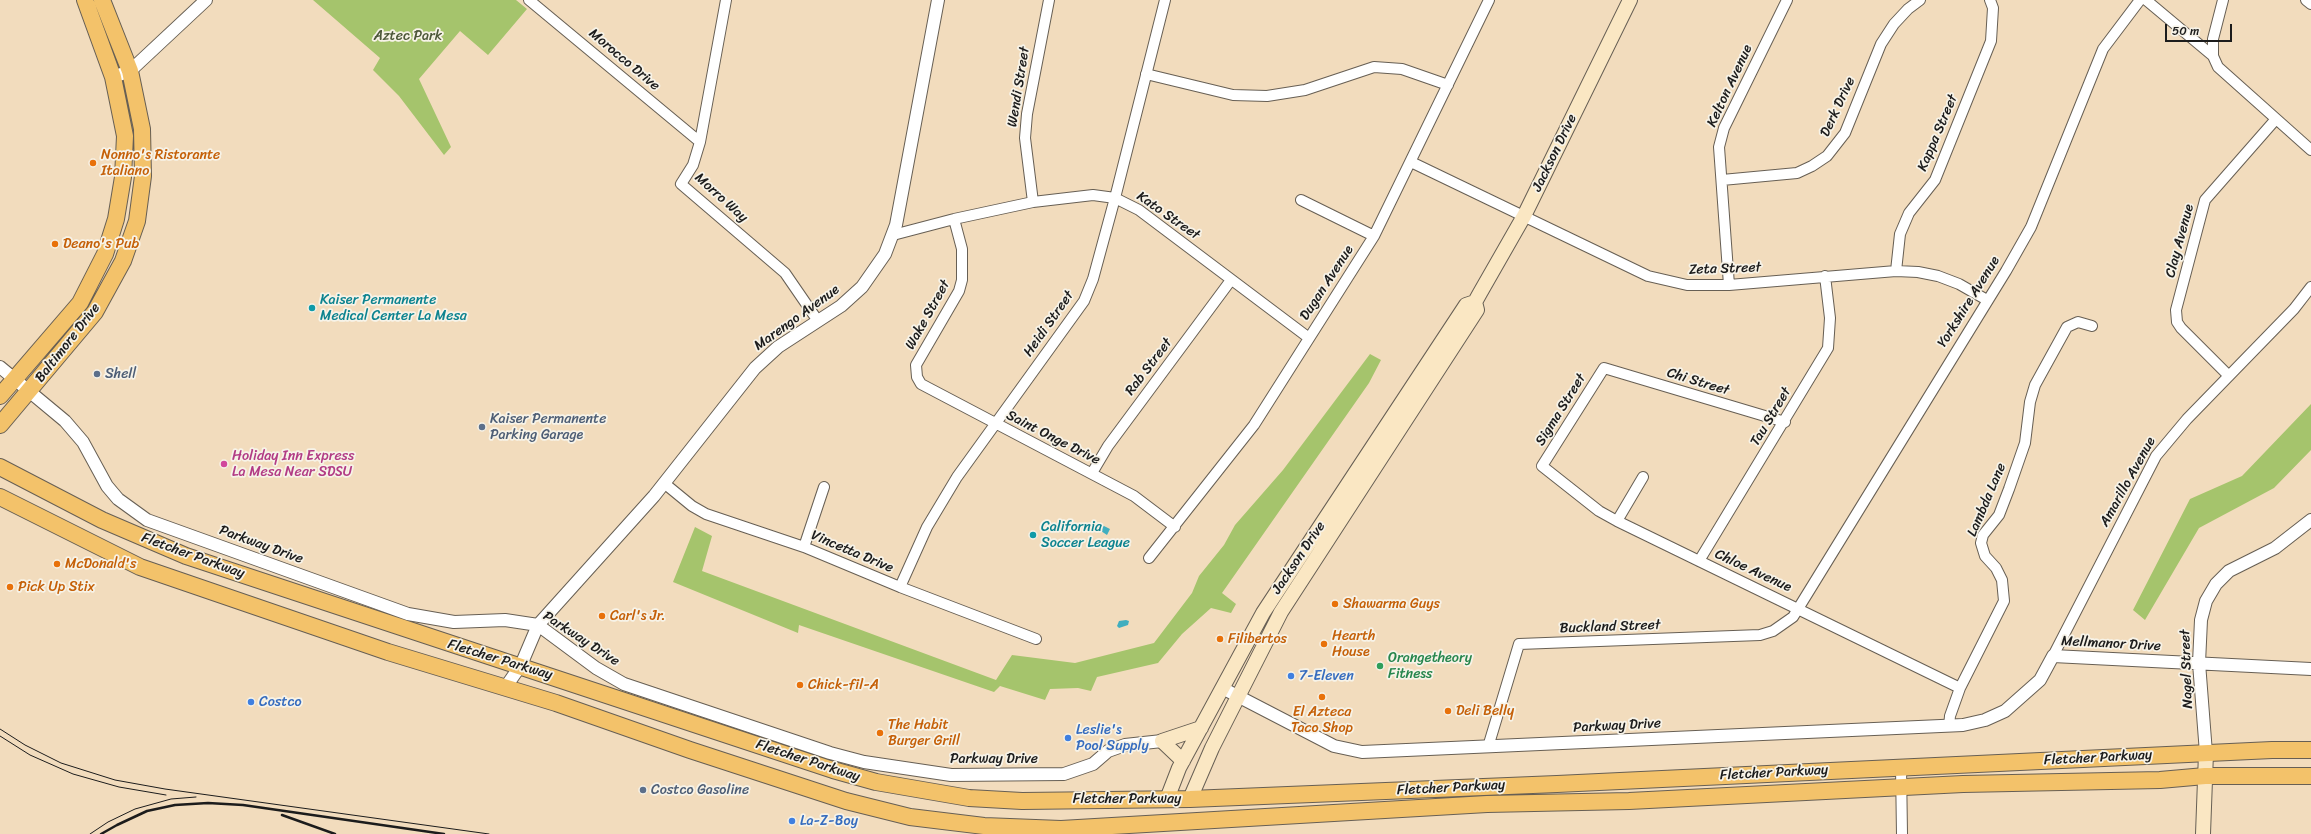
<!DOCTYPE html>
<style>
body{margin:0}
#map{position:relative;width:2311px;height:834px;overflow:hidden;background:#f2dcbd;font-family:Sriracha,sans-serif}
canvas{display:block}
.scale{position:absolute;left:2165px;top:24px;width:67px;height:18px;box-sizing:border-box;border:2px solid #1c1c1c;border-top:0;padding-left:5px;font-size:12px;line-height:14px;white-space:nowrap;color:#1c1c1c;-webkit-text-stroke:3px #f7f3e8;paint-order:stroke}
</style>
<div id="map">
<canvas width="2311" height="834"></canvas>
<div class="scale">50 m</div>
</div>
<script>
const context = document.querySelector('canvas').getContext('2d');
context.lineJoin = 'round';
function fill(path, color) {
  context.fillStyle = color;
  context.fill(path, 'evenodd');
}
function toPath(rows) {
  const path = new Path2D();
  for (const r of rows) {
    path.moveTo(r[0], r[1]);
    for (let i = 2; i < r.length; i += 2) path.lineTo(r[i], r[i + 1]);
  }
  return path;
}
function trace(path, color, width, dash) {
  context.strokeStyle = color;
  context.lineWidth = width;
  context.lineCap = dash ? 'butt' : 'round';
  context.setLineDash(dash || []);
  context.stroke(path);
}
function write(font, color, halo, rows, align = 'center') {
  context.font = font + ' Sriracha,sans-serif';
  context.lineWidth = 3.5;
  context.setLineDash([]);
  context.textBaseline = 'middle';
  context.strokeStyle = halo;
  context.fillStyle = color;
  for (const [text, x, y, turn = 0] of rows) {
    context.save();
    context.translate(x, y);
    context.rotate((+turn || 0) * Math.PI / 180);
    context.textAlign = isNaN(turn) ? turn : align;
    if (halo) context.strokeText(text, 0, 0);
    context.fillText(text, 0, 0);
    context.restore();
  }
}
fill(toPath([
 [313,0,516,0,527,9,488,55,460,31,419,79,451,147,444,155,399,96,373,70,380,58],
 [1370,354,1381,360,1369,383,1222,593,1236,604,1231,613,1211,608,1182,634,1158,663,1097,677,1091,691,1078,688,1050,689,1045,700,1000,686,994,692,799,625,798,633,673,582,695,527,712,536,702,571,996,680,1012,655,1075,663,1154,643,1192,593,1199,576,1224,545,1235,525,1283,470],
 [2311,404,2311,450,2274,488,2199,528,2145,620,2133,610,2190,499,2242,476]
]), '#a5c46c');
fill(toPath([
 [1100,524,1110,529,1107,535,1098,529],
 [1126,620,1129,621,1128,625,1119,628,1117,626,1119,621]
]), '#41aebf');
const minor = toPath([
 [529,0,700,142],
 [726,0,700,142,693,165,681,184,785,273,818,321],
 [2146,0,2213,56,2218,67,2311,150],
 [2306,0,2311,4],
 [2213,56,2213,39,2223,0],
 [1146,74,1233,95,1267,96,1305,90,1374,67,1402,69,1448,85],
 [1411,162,1648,276,1687,285,1729,285,1896,271,1918,272,1938,276,1959,284,1987,300],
 [1722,180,1797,173,1812,166,1827,156,1845,133,1881,44,1894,24,1908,9,1920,0],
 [1301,200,1374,236],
 [1033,202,1025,138,1027,114,1049,0],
 [954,219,962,249,962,280,959,291,916,365,917,377,921,384,1134,496,1175,527],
 [893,235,954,219,1033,202,1093,195,1115,198,1139,210,1309,338],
 [1896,271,1900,234,1909,213,1935,180,1991,41,1993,8,1990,0],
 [1729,285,1719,147,1724,128,1787,0],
 [2229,376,2181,328,2177,322,2176,310,2205,200,2276,119],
 [1785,422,1604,368,1542,466,1599,511,1617,521,1960,688],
 [1092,473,1108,446,1231,280],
 [664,483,692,506,706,514,804,547,900,587,1036,639],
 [1617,521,1643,477],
 [804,547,824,487],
 [1149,558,1254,425,1374,236,1489,0],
 [1699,561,1828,348,1830,318,1825,276],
 [900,587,927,527,957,477,1084,301,1093,279,1115,198,1165,0],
 [2053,656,2156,456,2187,419,2294,309,2311,287],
 [1949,726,1950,716,1960,688,2004,601,2002,580,1996,568,1985,556,1981,543,1983,535,1999,515,2009,489,2025,443,2030,402,2035,385,2067,327,2078,322,2092,326],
 [1488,747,1519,644,1760,635,1773,631,1793,617,2006,271,2031,227,2103,49,2140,0],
 [1901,767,1902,834]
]);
const tertiary = toPath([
 [113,77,130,71,206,0],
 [0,367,65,421,83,442,107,486,118,499,147,520,408,614,454,622,505,620,538,625,596,668,624,684,830,753,864,762,951,775,1064,774,1093,764,1108,751,1125,745,1162,741],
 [505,688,521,665,538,625,654,496,755,368,778,347,841,306,862,287,885,254,896,225,938,0],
 [1224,689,1334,746,1362,752,1963,725,1985,720,2005,711,2040,680,2053,656,2311,669],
 [2206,753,2199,663,2201,620,2206,601,2216,584,2229,571,2275,548,2311,520]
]);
const secondary = toPath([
 [1162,741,1201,728],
 [1162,741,1183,761],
 [1167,799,1179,768,1263,613,1466,305,1475,302,1480,293,1524,216,1630,0],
 [1190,799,1212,748,1281,612,1477,310,1475,302],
 [2203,834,2206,753]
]);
const primary = toPath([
 [0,396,80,303,105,254,116,219,123,177,125,136,113,77,85,0],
 [0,425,95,312,123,261,137,221,143,176,142,129,130,71,102,0],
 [0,467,102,520,186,556,833,770,876,782,969,798,1022,801,1190,799,1557,784,2272,750,2311,750],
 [0,497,140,567,388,652,556,703,690,750,846,801,910,817,984,826,1061,829,1487,804,1629,801,1963,784,2160,780,2205,776,2311,776]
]);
trace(minor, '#675f54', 12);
trace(tertiary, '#675f54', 14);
trace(secondary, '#675f54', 16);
trace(primary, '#675f54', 18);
trace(minor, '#fff', 10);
trace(tertiary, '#fff', 12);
trace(secondary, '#fae7c3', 14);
trace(primary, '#f3c26a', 16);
trace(toPath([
 [0,729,25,745,61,763,115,780,165,789,489,834],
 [0,736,30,755,73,774,119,787,166,795],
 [90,834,108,822,135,809,171,799,196,797]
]), '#1c1c1c', 1);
trace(toPath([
 [282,815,335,834],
 [101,834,117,825,147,811,175,805,208,803,243,805,444,834]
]), '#1c1c1c', 2.5);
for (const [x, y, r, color] of [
 [93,163,4,"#e8710a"],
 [55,244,4,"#e8710a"],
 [312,308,4,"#0f9aa8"],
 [97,374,4,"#5c6f8a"],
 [482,427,4,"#5c6f8a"],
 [224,464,4,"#d1479c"],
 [1033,535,4,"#0f9aa8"],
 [57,564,4,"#e8710a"],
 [10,587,4,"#e8710a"],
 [1335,604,4,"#e8710a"],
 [602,616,4,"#e8710a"],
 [1220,639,4,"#e8710a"],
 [1324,644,4,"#e8710a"],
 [1380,666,4,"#2e9e5b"],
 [1291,676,4,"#3f7fe0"],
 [800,685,4,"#e8710a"],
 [1322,697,4,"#e8710a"],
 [251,702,4,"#3f7fe0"],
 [1448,711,4,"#e8710a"],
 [880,733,4,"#e8710a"],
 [1068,738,4,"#3f7fe0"],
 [643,790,4,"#5c6f8a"],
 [792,821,4,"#3f7fe0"]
]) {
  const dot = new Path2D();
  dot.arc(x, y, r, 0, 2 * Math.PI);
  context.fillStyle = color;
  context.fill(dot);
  trace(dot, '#f7f3e8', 1.5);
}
write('14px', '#4c5738', '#f7f3e8', [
 ["Aztec Park",408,36]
]);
write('14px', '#1c1c1c', '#f7f3e8', [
 ["Morocco Drive",624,60,40],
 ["Kelton Avenue",1730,86,-65],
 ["Wendi Street",1019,87,-81],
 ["Derk Drive",1838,107,-65],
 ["Kappa Street",1938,133,-67],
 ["Jackson Drive",1555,153,-64],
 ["Morro Way",721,198,42],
 ["Kato Street",1168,216,35],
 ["Clay Avenue",2180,241,-75],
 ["Zeta Street",1725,269,-2],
 ["Dugan Avenue",1327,283,-57],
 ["Yorkshire Avenue",1969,302,-58],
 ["Wake Street",928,315,-61],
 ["Marengo Avenue",797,318,-36],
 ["Heidi Street",1049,324,-55],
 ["Baltimore Drive",68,343,-52],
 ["Rab Street",1149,367,-53],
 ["Chi Street",1698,382,17],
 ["Sigma Street",1561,410,-58],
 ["Tau Street",1771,417,-59],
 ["Saint Onge Drive",1053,438,27],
 ["Amarillo Avenue",2128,482,-61],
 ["Lambda Lane",1987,500,-67],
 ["Parkway Drive",261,545,20],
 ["Vincetta Drive",852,552,23],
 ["Fletcher Parkway",193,556,20],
 ["Jackson Drive",1299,558,-56],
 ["Chloe Avenue",1753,571,25],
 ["Buckland Street",1610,627,-2],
 ["Parkway Drive",581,639,33],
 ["Mellmanor Drive",2111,644,3],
 ["Fletcher Parkway",500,660,17],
 ["Nagel Street",2187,669,-92],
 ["Parkway Drive",1617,726,-3],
 ["Fletcher Parkway",2098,758,-3],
 ["Parkway Drive",994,759],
 ["Fletcher Parkway",808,761,18],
 ["Fletcher Parkway",1774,773,-3],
 ["Fletcher Parkway",1451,788,-3],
 ["Fletcher Parkway",1127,799]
]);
write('14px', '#c56008', '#f7f3e8', [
 ["Nonno's Ristorante",101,155],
 ["Italiano",101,171],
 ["Deano's Pub",63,244],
 ["McDonald's",65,564],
 ["Pick Up Stix",18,587],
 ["Shawarma Guys",1343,604],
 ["Carl's Jr.",610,616],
 ["Hearth",1332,636],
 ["House",1332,652],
 ["Filibertos",1228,639],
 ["Chick-fil-A",808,685],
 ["Deli Belly",1456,711],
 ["El Azteca",1322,712,"center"],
 ["Taco Shop",1322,728,"center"],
 ["The Habit",888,725],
 ["Burger Grill",888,741]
], 'left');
write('14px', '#0d838f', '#f7f3e8', [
 ["Kaiser Permanente",320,300],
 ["Medical Center La Mesa",320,316],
 ["California",1041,527],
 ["Soccer League",1041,543]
], 'left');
write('14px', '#4e5e75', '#f7f3e8', [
 ["Shell",105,374],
 ["Kaiser Permanente",490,419],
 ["Parking Garage",490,435],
 ["Costco Gasoline",651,790]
], 'left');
write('14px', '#b23c85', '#f7f3e8', [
 ["Holiday Inn Express",232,456],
 ["La Mesa Near SDSU",232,472]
], 'left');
write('14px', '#27864d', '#f7f3e8', [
 ["Orangetheory",1388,658],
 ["Fitness",1388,674]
], 'left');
write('14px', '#366cbe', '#f7f3e8', [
 ["7-Eleven",1299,676],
 ["Costco",259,702],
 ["Leslie's",1076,730],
 ["Pool Supply",1076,746],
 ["La-Z-Boy",800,821]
], 'left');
</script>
